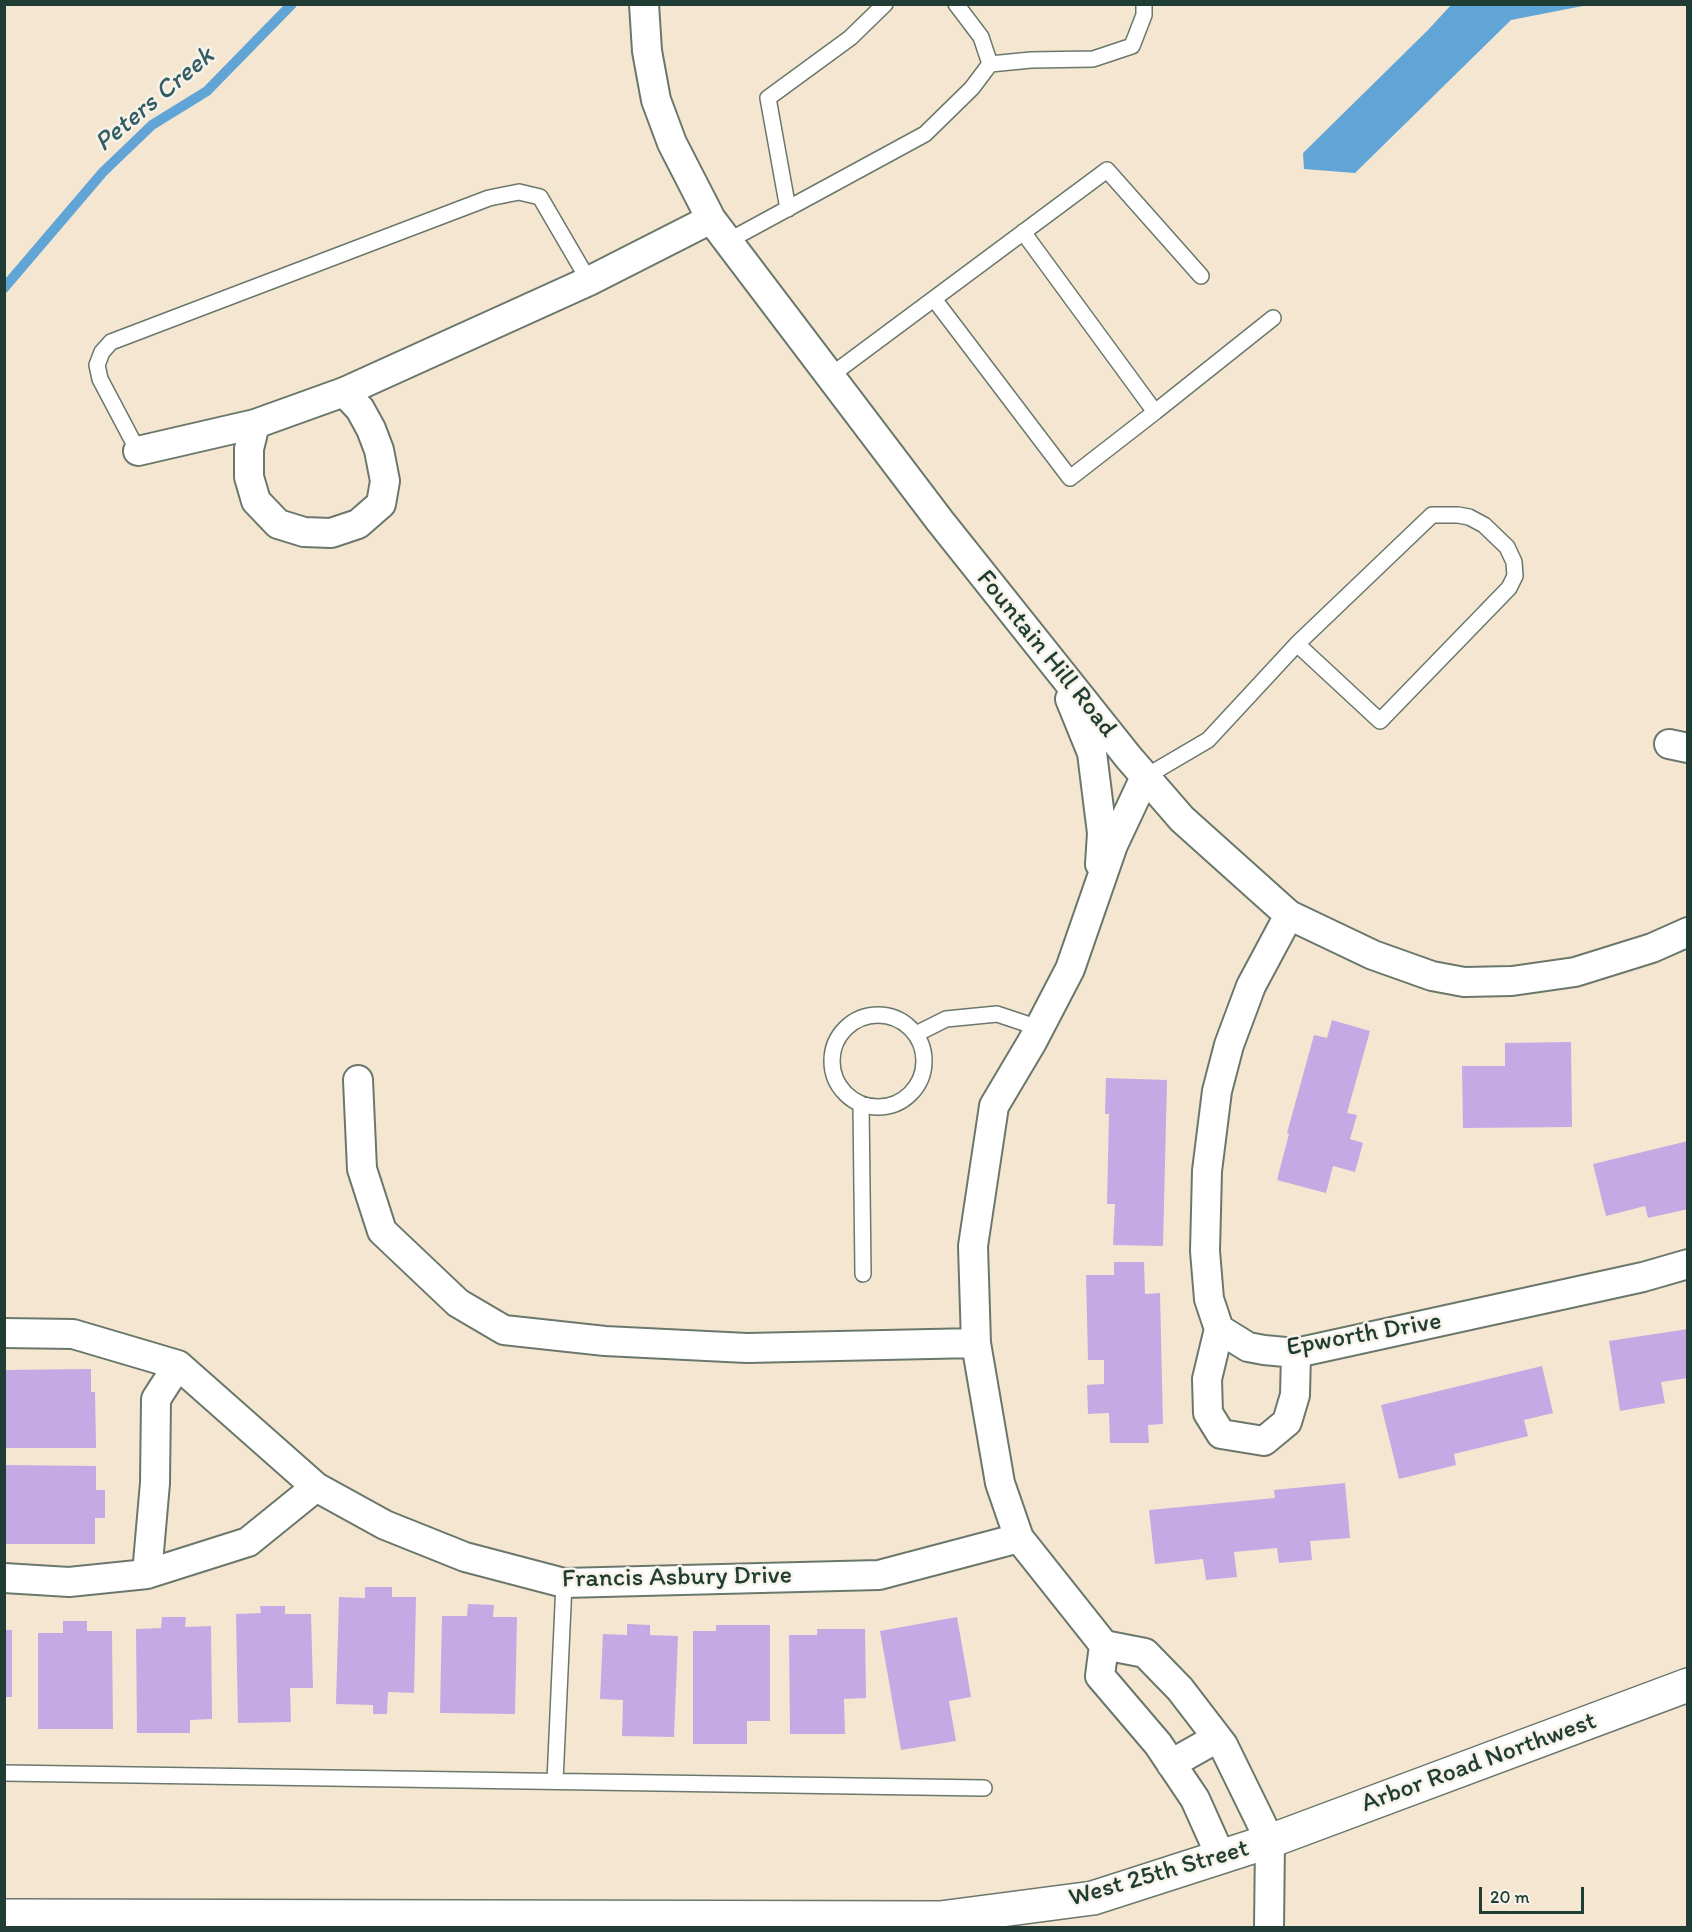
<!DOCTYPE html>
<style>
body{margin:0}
#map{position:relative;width:1692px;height:1932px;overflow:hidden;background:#f5e6d2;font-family:Itim,sans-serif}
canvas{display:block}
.frame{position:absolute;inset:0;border:6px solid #1f3d34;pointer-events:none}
.scale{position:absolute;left:1479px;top:1887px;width:105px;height:27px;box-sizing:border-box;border:3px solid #1f3d34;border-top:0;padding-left:8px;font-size:18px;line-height:21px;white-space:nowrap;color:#1f3d34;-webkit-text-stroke:4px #f7f3e8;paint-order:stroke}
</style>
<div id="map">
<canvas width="1692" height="1932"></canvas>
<div class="frame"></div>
<div class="scale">20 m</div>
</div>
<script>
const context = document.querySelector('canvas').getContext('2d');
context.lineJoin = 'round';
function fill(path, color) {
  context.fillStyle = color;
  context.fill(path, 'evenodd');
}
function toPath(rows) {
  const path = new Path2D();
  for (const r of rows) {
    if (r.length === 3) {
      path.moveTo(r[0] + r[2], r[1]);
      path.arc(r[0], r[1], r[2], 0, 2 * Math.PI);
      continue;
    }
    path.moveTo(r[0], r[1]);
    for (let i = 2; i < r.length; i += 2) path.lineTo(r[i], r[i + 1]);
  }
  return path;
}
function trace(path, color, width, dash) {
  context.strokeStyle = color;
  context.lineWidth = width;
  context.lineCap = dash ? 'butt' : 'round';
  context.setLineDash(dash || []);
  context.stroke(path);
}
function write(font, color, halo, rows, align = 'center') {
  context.font = font + ' Itim,sans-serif';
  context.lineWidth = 5;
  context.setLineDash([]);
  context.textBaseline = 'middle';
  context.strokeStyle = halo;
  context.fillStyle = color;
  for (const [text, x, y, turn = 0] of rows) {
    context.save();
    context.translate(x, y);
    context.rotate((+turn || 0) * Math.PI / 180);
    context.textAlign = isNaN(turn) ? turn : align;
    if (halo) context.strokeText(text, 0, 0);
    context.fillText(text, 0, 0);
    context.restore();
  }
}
fill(toPath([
 [1451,5,1588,5,1511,20,1355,173,1304,169,1303,153,1428,30]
]), '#61a5d6');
trace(toPath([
 [4,288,103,172,152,125,207,91,292,4]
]), '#61a5d6', 10);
fill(toPath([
 [1332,1020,1370,1031,1347,1113,1357,1115,1350,1139,1363,1143,1355,1172,1333,1166,1326,1193,1277,1180,1289,1134,1287,1133,1314,1035,1327,1038],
 [1571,1042,1572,1127,1463,1128,1462,1066,1505,1066,1505,1043],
 [1106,1078,1167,1080,1163,1246,1113,1245,1115,1204,1107,1204,1109,1114,1105,1114],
 [1688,1141,1688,1209,1648,1218,1645,1206,1606,1216,1593,1164],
 [1114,1262,1144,1262,1145,1294,1160,1293,1163,1424,1148,1425,1149,1443,1110,1443,1109,1413,1088,1414,1087,1385,1104,1384,1104,1360,1088,1360,1086,1275,1114,1275],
 [1688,1329,1688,1378,1661,1382,1665,1403,1620,1411,1609,1341],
 [1542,1366,1553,1413,1524,1420,1528,1436,1454,1454,1456,1465,1399,1479,1381,1405],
 [91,1369,91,1392,95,1392,96,1448,5,1448,5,1370],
 [4,1465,96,1466,96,1490,105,1490,105,1518,95,1518,95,1544,4,1544],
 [1345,1483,1350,1538,1310,1541,1312,1560,1279,1563,1277,1548,1234,1552,1237,1577,1206,1580,1203,1559,1155,1564,1149,1510,1275,1498,1274,1490],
 [365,1587,392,1587,392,1597,416,1597,414,1693,388,1692,387,1714,373,1714,373,1705,336,1704,339,1597,365,1598],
 [468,1604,494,1605,493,1617,517,1617,515,1714,440,1713,442,1616,467,1616],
 [260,1606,285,1606,285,1614,311,1614,313,1688,290,1688,291,1722,238,1723,236,1614,261,1613],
 [162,1617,186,1617,185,1627,211,1626,212,1719,190,1720,190,1733,137,1733,136,1629,161,1628],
 [957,1617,971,1697,949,1701,956,1741,901,1750,880,1631],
 [63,1621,87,1621,87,1631,112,1631,113,1729,38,1729,38,1633,63,1633],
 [627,1624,650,1625,650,1635,678,1636,674,1737,622,1736,623,1700,600,1699,603,1634,627,1635],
 [716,1625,770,1625,770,1721,747,1721,747,1744,693,1744,693,1631,716,1631],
 [817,1629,865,1629,866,1698,844,1699,845,1734,790,1734,789,1635,817,1635],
 [4,1630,12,1630,12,1697,4,1697]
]), '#c5a9e5');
const lane = toPath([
 [956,4,981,37,990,64],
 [788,209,768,98,850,38,885,4],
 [728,241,925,134,972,88,990,64,1031,60,1093,59,1132,46,1144,15,1144,4],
 [934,299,1070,478,1155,412,1023,232],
 [830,376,1107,170,1201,276],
 [1155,412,1273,318],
 [138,451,100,379,97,365,102,352,111,342,489,198,519,192,540,197,589,281],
 [1145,777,1208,740,1297,644,1432,515,1458,515,1469,517,1484,525,1507,547,1514,562,1515,576,1509,588,1380,721,1297,644],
 [878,1061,46],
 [916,1034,946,1019,997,1014,1039,1028],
 [861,1104,863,1274],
 [4,1773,984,1788],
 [555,1781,564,1583]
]);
const street = toPath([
 [644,4,647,51,656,100,672,143,711,219,940,521,1129,758,1182,819,1289,915,1373,955,1432,976,1464,982,1512,981,1575,972,1652,948,1688,932],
 [255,424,249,449,249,477,256,501,278,524,304,532,331,533,358,524,381,504,385,481,379,450,371,429,360,409,344,392],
 [138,451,255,424,344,392,589,281,711,219],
 [1070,699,1092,753,1102,833,1100,864],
 [1669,744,1688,748],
 [1145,777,1113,845,1070,969,1032,1042,994,1106,973,1246,976,1343,1000,1483,1019,1538,1104,1645,1145,1653,1180,1689,1223,1745,1270,1841,1269,1928],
 [1289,915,1251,986,1229,1045,1217,1091,1207,1171,1205,1251,1209,1299,1219,1329,1248,1347,1264,1350,1296,1353,1643,1277,1688,1264],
 [358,1080,362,1169,382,1231,458,1303,504,1330,605,1341,747,1348,976,1343],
 [1219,1329,1207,1379,1208,1413,1221,1434,1264,1441,1287,1422,1295,1395,1296,1353],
 [4,1333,73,1334,178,1365,316,1487,385,1525,465,1557,564,1583,879,1575,1019,1538],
 [147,1574,155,1483,156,1399,178,1365],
 [4,1578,69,1582,147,1574,248,1542,316,1487],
 [1104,1645,1100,1676,1158,1744,1195,1799,1221,1857],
 [1171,1764,1217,1738]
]);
const secondary = toPath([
 [4,1916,940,1918,1093,1898,1270,1841,1688,1685]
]);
trace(lane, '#6a786b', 18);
trace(street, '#6a786b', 32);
trace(secondary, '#6a786b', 36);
trace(lane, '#fff', 15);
trace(street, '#fff', 28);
trace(secondary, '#fff', 33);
write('26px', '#1f3d34', '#f7f3e8', [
 ["Fountain Hill Road",1046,654,51],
 ["Epworth Drive",1364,1335,-10],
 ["Francis Asbury Drive",677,1578,-1],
 ["Arbor Road Northwest",1479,1763,-20],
 ["West 25th Street",1159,1874,-16]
]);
write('italic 27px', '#335c65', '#f7f3e8', [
 ["Peters Creek",155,100,-40]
]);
</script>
